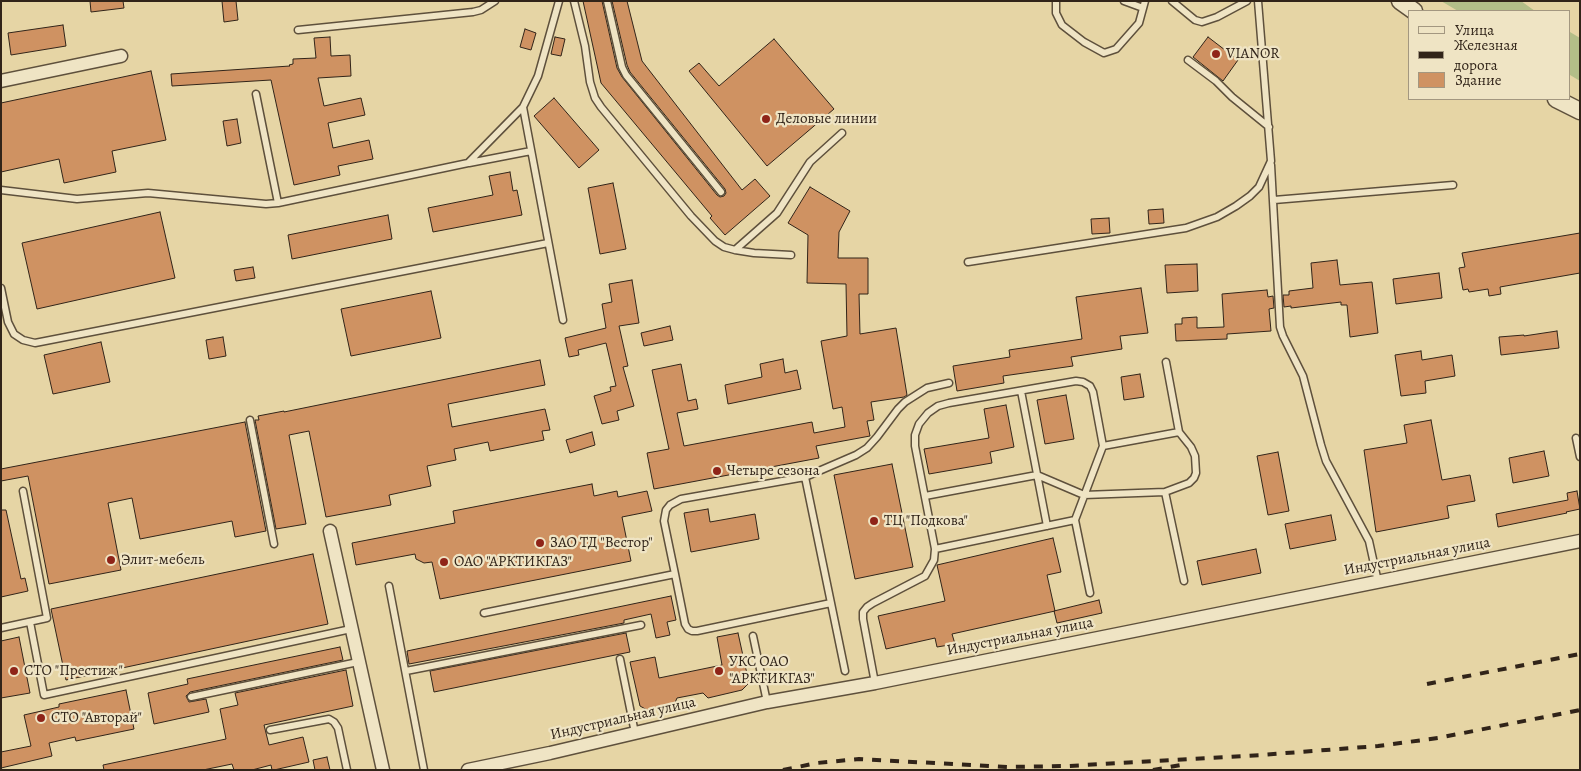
<!DOCTYPE html>
<meta charset="utf-8">
<style>
body{margin:0}
#map{position:relative;width:1581px;height:771px;overflow:hidden;background:#e6d5a5;font-family:Alegreya,serif}
canvas{display:block}
.frame{position:absolute;inset:0;border:2px solid #312419;pointer-events:none}
.legend{position:absolute;left:1408px;top:10px;width:162px;height:90px;box-sizing:border-box;background:#efe4c4;border:1px solid #a39780;margin:0;padding:6px 9px;list-style:none;font-size:15px;color:#312419}
.legend li{display:flex;align-items:center;gap:10px;height:25px}
.legend b{width:25px;border:1px solid #a39780}
</style>
<div id="map">
<canvas width="1581" height="771"></canvas>
<div class="frame"></div>
<ul class="legend">
<li><b style="height:6px;background:#efe4c4"></b>Улица</li>
<li><b style="height:6px;background:#312419"></b>Железная дорога</li>
<li><b style="height:14px;background:#cf9262"></b>Здание</li>
</ul>
</div>
<script>
const context = document.querySelector('canvas').getContext('2d');
context.lineJoin = 'round';
function fill(path, color) {
  context.fillStyle = color;
  context.fill(path, 'evenodd');
}
function toPath(rows) {
  const path = new Path2D();
  for (const r of rows) {
    path.moveTo(r[0], r[1]);
    for (let i = 2; i < r.length; i += 2) path.lineTo(r[i], r[i + 1]);
  }
  return path;
}
function trace(path, color, width, dash) {
  context.strokeStyle = color;
  context.lineWidth = width;
  context.lineCap = dash ? 'butt' : 'round';
  context.setLineDash(dash || []);
  context.stroke(path);
}
function write(font, color, halo, rows, align = 'center') {
  context.font = font + ' Alegreya,serif';
  context.lineWidth = 4.5;
  context.setLineDash([]);
  context.textBaseline = 'middle';
  context.strokeStyle = halo;
  context.fillStyle = color;
  for (const [text, x, y, turn = 0] of rows) {
    context.save();
    context.translate(x, y);
    context.rotate((+turn || 0) * Math.PI / 180);
    context.textAlign = isNaN(turn) ? turn : align;
    if (halo) context.strokeText(text, 0, 0);
    context.fillText(text, 0, 0);
    context.restore();
  }
}
fill(toPath([
 [1441,1,1521,1,1535,11,1458,11],
 [1570,32,1580,38,1580,81,1570,75]
]), '#b3be88');
const building = toPath([
 [90,1,123,1,124,8,91,12,90,1],
 [222,1,236,1,238,20,224,22,222,1],
 [583,1,602,1,617,68,622,77,717,195,720,197,724,196,726,193,725,189,630,72,627,65,612,1,627,1,642,61,742,190,755,179,770,196,725,235,710,218,712,216,601,83,583,1],
 [63,25,66,46,11,55,8,33,63,25],
 [525,29,536,33,531,50,520,47,525,29],
 [330,37,331,56,350,55,351,76,318,78,324,106,361,98,365,115,328,123,333,148,369,140,373,159,338,166,340,175,294,185,271,80,172,86,171,74,290,66,289,65,293,64,293,59,316,58,314,38,330,37],
 [555,37,565,39,561,56,551,54,555,37],
 [1208,37,1238,60,1223,81,1193,57,1208,37],
 [774,39,834,109,767,166,689,71,699,63,719,86,774,39],
 [151,71,166,140,112,151,116,172,64,183,59,159,1,172,1,103,151,71],
 [554,98,599,150,579,168,534,116,554,98],
 [237,119,241,143,227,146,223,121,237,119],
 [510,172,513,191,517,190,522,215,433,232,428,208,493,195,489,176,510,172],
 [613,183,626,249,600,254,588,188,613,183],
 [810,187,850,211,839,232,838,258,868,258,868,294,859,294,860,334,896,328,907,395,904,397,871,402,874,420,867,421,870,436,816,446,819,458,654,489,647,453,669,449,652,370,681,364,688,401,696,399,698,409,677,413,684,446,812,422,814,433,845,427,842,407,833,409,821,341,847,336,846,284,807,283,808,235,788,223,810,187],
 [1163,209,1164,223,1149,224,1148,210,1163,209],
 [160,212,175,278,37,309,22,243,160,212],
 [388,215,392,239,292,259,288,235,388,215],
 [1109,218,1110,233,1092,234,1091,219,1109,218],
 [1580,233,1580,273,1500,287,1501,294,1489,296,1488,289,1469,292,1468,289,1463,290,1459,268,1465,267,1462,253,1580,233],
 [1337,260,1340,285,1372,282,1378,333,1350,337,1347,305,1341,305,1341,302,1291,308,1291,306,1284,307,1283,295,1289,295,1289,291,1313,288,1311,263,1337,260],
 [1197,264,1198,291,1167,293,1165,265,1197,264],
 [253,267,255,278,236,281,234,270,253,267],
 [1439,273,1442,298,1396,304,1393,279,1439,273],
 [632,280,639,323,619,326,628,366,623,367,634,406,617,411,619,420,602,424,594,396,611,391,610,387,616,386,606,343,578,350,579,355,569,357,565,338,606,328,602,304,612,302,609,284,632,280],
 [1141,288,1148,333,1120,336,1122,349,1071,357,1073,366,1003,376,1004,383,957,391,953,366,1010,357,1009,350,1082,339,1076,297,1141,288],
 [1267,290,1268,297,1273,296,1274,308,1269,309,1271,331,1227,334,1227,339,1176,341,1175,324,1182,324,1182,318,1197,317,1197,328,1224,327,1222,294,1267,290],
 [431,291,441,338,351,356,341,309,431,291],
 [670,326,673,340,644,346,641,333,670,326],
 [1557,331,1559,348,1501,355,1499,337,1524,335,1524,336,1557,331],
 [223,337,226,356,209,359,206,340,223,337],
 [101,342,110,382,53,394,44,355,101,342],
 [1421,351,1422,360,1452,355,1455,376,1425,381,1426,393,1401,396,1395,355,1421,351],
 [783,359,785,373,797,370,801,389,728,404,725,385,762,377,760,364,783,359],
 [540,360,545,385,448,404,452,427,545,409,550,430,542,431,544,440,490,451,488,442,454,449,456,460,427,466,431,486,389,495,391,505,326,517,309,431,289,435,306,524,276,529,255,420,259,420,258,416,284,411,284,412,540,360],
 [1140,374,1144,397,1124,400,1121,377,1140,374],
 [1066,395,1074,439,1045,444,1037,400,1066,395],
 [1006,405,1014,447,990,452,992,463,929,474,924,449,989,438,984,409,1006,405],
 [1431,420,1442,480,1470,475,1475,501,1447,506,1449,518,1376,532,1364,450,1407,443,1404,425,1431,420],
 [245,422,266,531,235,537,232,521,140,539,132,498,108,503,121,570,49,584,28,476,1,481,1,469,245,422],
 [592,432,595,445,570,453,566,440,592,432],
 [1544,451,1549,476,1513,483,1509,458,1544,451],
 [1278,452,1289,511,1268,515,1257,456,1278,452],
 [892,464,913,567,855,579,834,475,892,464],
 [592,484,594,496,617,491,618,497,647,491,652,511,622,517,631,561,440,599,432,562,424,563,416,559,415,554,356,565,352,543,455,523,453,511,592,484],
 [1577,491,1580,509,1566,512,1567,513,1498,527,1496,514,1568,500,1567,493,1577,491],
 [708,509,710,522,755,514,759,539,691,552,684,513,708,509],
 [1,510,6,510,21,579,25,578,28,591,1,597,1,510],
 [1331,515,1336,540,1290,549,1285,524,1331,515],
 [1053,538,1061,572,1047,575,1055,611,952,634,955,644,937,647,935,638,886,649,878,616,945,601,937,565,1053,538],
 [1256,549,1261,573,1202,585,1197,561,1256,549],
 [313,554,328,624,66,680,51,609,313,554],
 [671,596,676,620,667,622,670,635,656,638,651,614,624,620,624,623,409,664,407,651,671,596],
 [1099,600,1102,613,1057,623,1054,611,1099,600],
 [626,633,630,652,434,692,430,671,626,633],
 [738,633,749,683,742,690,708,698,703,693,677,698,674,705,649,711,640,706,630,662,655,657,659,678,722,665,717,637,738,633],
 [19,637,30,693,1,698,1,641,19,637],
 [340,647,343,660,190,692,186,696,189,702,206,699,209,712,154,724,148,693,188,684,187,679,340,647],
 [346,670,353,706,264,725,269,745,303,737,309,762,274,770,272,770,271,765,252,770,234,770,232,764,203,770,104,770,103,765,226,739,220,709,238,705,235,693,346,670],
 [126,690,134,729,76,741,75,737,49,743,52,756,1,768,1,752,31,746,24,715,59,707,59,704,126,690],
 [327,757,330,770,315,770,313,760,327,757]
]);
fill(building, '#cf9262');
trace(building, '#312419', 1);
const service = toPath([
 [559,1,538,76,523,107,563,320],
 [574,1,585,46,590,82,595,98,601,107,691,216,715,241,724,247,735,250,754,253,791,255],
 [607,1,622,67,626,75,721,192],
 [1056,1,1056,13,1062,25,1084,42,1104,53,1116,49,1139,23,1145,1],
 [1124,1,1143,8],
 [1172,1,1195,20,1202,22,1217,17,1247,1],
 [298,30,473,12,481,10,495,1],
 [1188,60,1216,81,1232,97,1269,127],
 [469,163,531,151],
 [1271,165,1280,327,1283,336,1303,376,1321,445,1326,461,1369,541,1378,582],
 [1,190,77,199,148,193,266,204,278,203,256,94],
 [1274,200,1453,185],
 [278,203,468,163,523,107],
 [735,250,777,213,810,162,842,133],
 [968,262,1186,228,1217,217,1236,206,1250,196,1259,187,1271,161,1258,1],
 [1,288,8,322,14,334,23,340,35,343,548,243],
 [1021,391,1047,526],
 [250,420,274,544],
 [1576,438,1580,457],
 [1103,446,1179,432,1166,362],
 [805,477,856,455,867,448,877,437,898,409,905,402,927,388,949,383],
 [1165,492,1189,483,1194,478,1196,473,1195,456,1191,447,1179,432],
 [925,496,1037,475,1084,495,1165,492,1184,581],
 [935,549,915,446,915,435,919,424,928,413,938,406,949,403,1076,381,1083,382,1090,386,1093,392,1103,446,1075,520,1090,593],
 [675,574,685,624,688,629,692,631,697,631,831,603],
 [389,586,424,770],
 [484,613,675,574,664,521,666,510,670,505,681,499,805,477,845,671],
 [30,622,44,695,351,629],
 [1,628,47,618,23,491],
 [753,636,767,702],
 [620,659,635,733],
 [406,671,641,625],
 [875,683,863,619,863,612,867,607,873,603,925,576,934,560,935,549,1075,520],
 [191,697,358,662],
 [270,730,329,719,334,722,338,728,347,770]
]);
const minor = toPath([
 [1,81,121,56],
 [330,531,383,770],
 [468,770,550,753,767,702,875,683,1580,541]
]);
const tertiary = toPath([
 [1400,1,1414,11],
 [1556,99,1580,111]
]);
trace(service, '#5e503c', 9);
trace(minor, '#5e503c', 15);
trace(tertiary, '#5e503c', 19);
trace(service, '#efe4c4', 6);
trace(minor, '#efe4c4', 12);
trace(tertiary, '#efe4c4', 16);
trace(toPath([
 [1427,684,1580,654],
 [783,770,817,763,859,759,1007,767,1068,766,1261,755,1378,746,1438,738,1580,710],
 [1153,770,1181,765]
]), '#312419', 4, [9, 9]);
for (const [x, y, r, color] of [
 [1216,54,5,"#8f2418"],
 [766,119,5,"#8f2418"],
 [717,471,5,"#8f2418"],
 [874,521,5,"#8f2418"],
 [540,543,5,"#8f2418"],
 [111,560,5,"#8f2418"],
 [444,562,5,"#8f2418"],
 [14,671,5,"#8f2418"],
 [719,671,5,"#8f2418"],
 [41,718,5,"#8f2418"]
]) {
  const dot = new Path2D();
  dot.arc(x, y, r, 0, 2 * Math.PI);
  context.fillStyle = color;
  context.fill(dot);
  trace(dot, '#efe4c4', 2);
}
write('15px', '#312419', '#efe4c4', [
 ["VIANOR",1226,54],
 ["Деловые линии",776,119],
 ["Четыре сезона",727,471],
 ["ТЦ \"Подкова\"",884,521],
 ["ЗАО ТД \"Вестор\"",550,543],
 ["Элит-мебель",121,560],
 ["ОАО \"АРКТИКГАЗ\"",454,562],
 ["УКС ОАО",729,662],
 ["\"АРКТИКГАЗ\"",729,679],
 ["СТО \"Престиж\"",24,671],
 ["СТО \"Авторай\"",51,718]
], 'left');
write('15px', '#312419', '#efe4c4', [
 ["Индустриальная улица",1417,557,-11],
 ["Индустриальная улица",1020,637,-11],
 ["Индустриальная улица",623,719,-13]
]);
</script>
